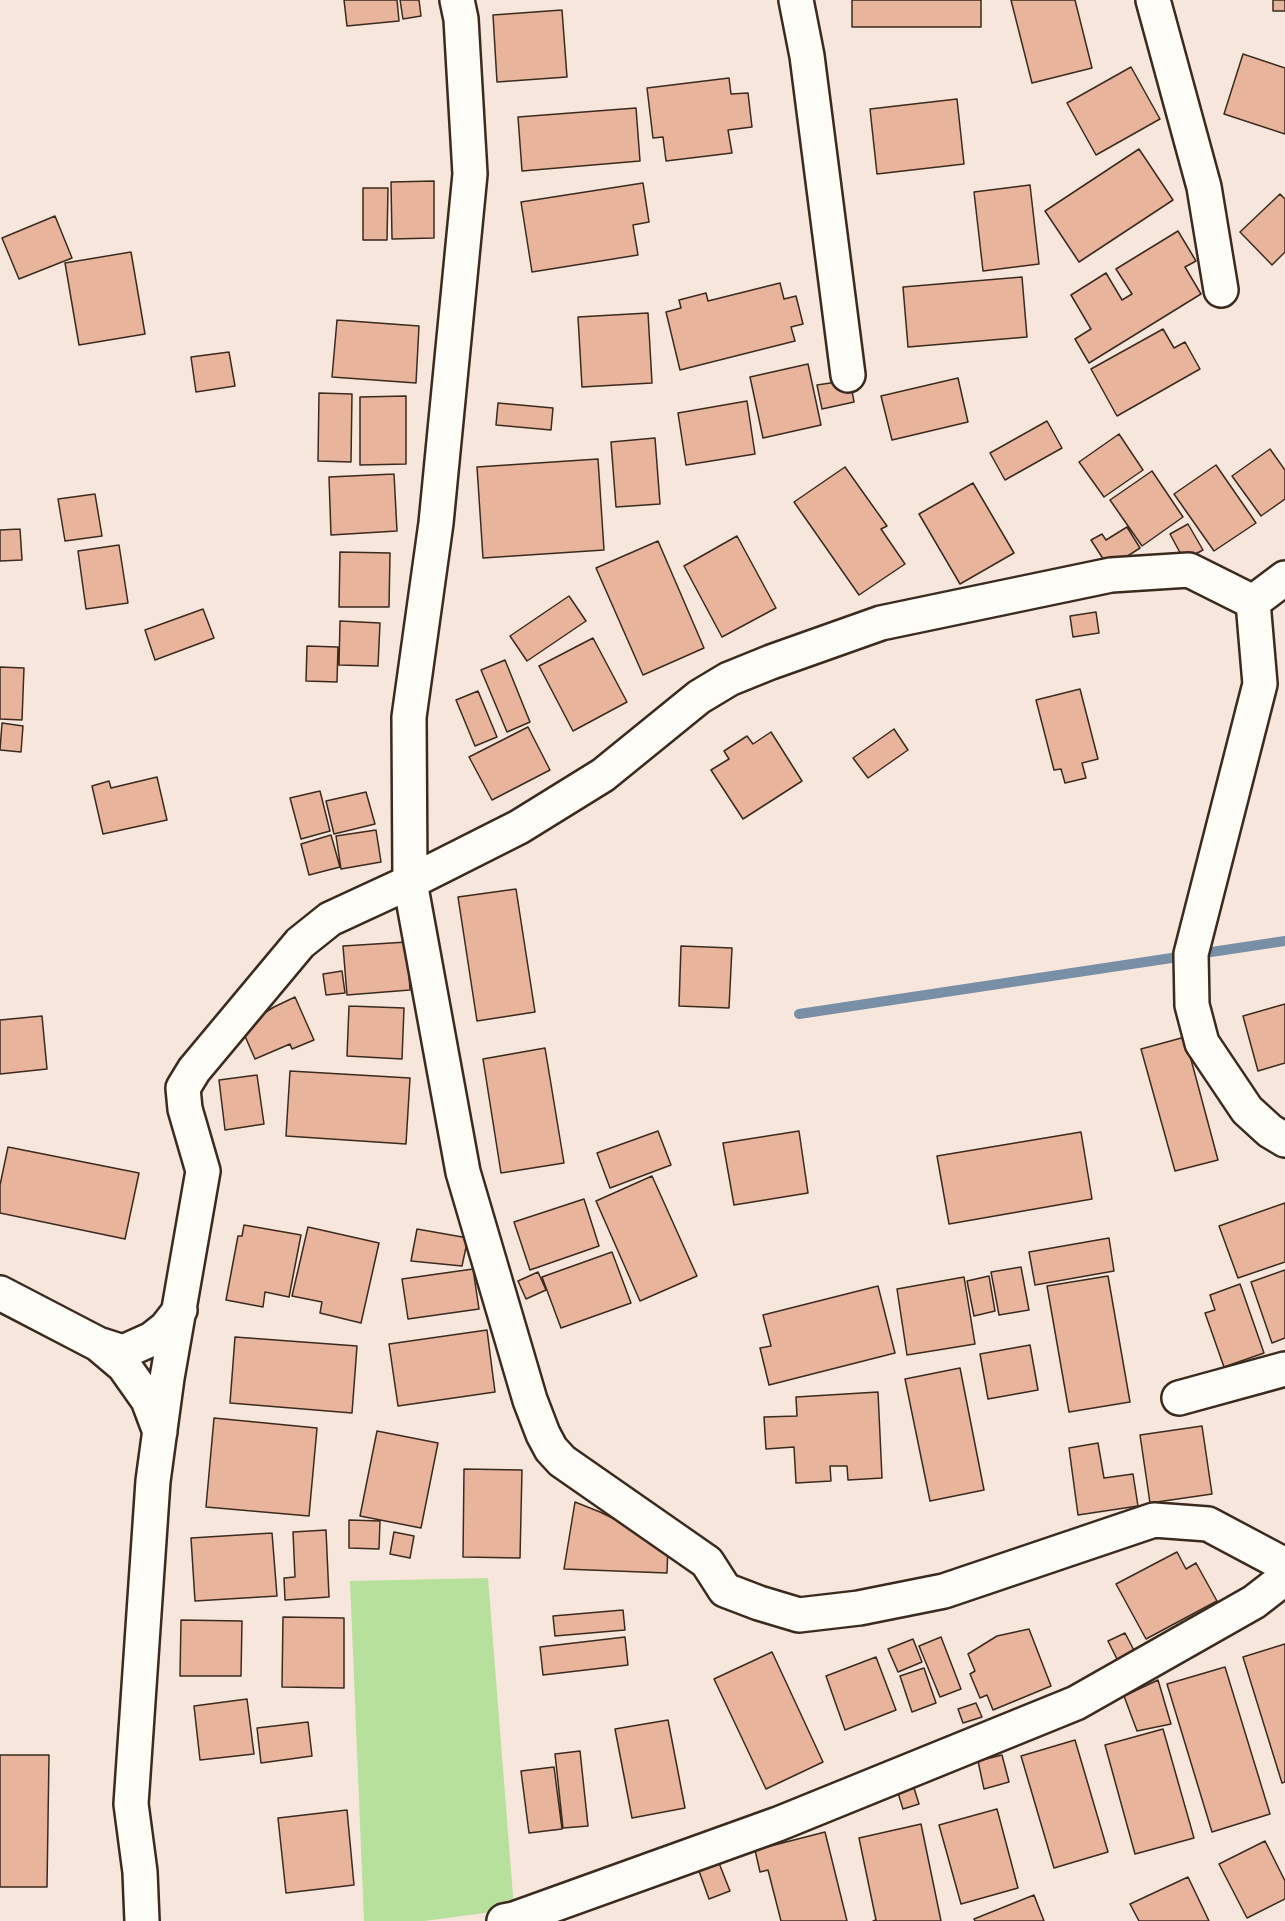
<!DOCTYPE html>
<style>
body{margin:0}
canvas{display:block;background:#f7e6db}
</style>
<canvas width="1285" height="1921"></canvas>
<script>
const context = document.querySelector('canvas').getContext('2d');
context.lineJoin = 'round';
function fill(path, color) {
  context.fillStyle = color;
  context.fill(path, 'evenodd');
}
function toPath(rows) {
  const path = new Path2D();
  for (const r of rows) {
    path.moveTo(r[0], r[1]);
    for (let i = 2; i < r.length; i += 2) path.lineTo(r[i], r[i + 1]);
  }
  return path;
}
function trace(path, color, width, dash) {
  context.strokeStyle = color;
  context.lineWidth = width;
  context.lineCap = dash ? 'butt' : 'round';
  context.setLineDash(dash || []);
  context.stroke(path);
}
fill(toPath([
 [488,1578,514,1909,424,1921,364,1921,350,1581]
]), '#b7e09c');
trace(toPath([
 [799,1014,1285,941]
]), '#798fa5', 10);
const building = toPath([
 [344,0,397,0,399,21,347,26,344,0],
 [400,0,419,0,421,16,403,19,400,0],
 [852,0,981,0,981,27,852,27,852,0],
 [1011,0,1075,0,1092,68,1032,83,1011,0],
 [1273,0,1285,0,1285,11,1273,11,1273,0],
 [562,10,567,77,497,82,493,15,562,10],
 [1243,54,1285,68,1285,134,1224,114,1243,54],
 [1131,67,1160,119,1096,155,1067,103,1131,67],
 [729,78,731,94,748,93,752,127,728,130,732,153,666,161,663,137,653,138,647,88,729,78],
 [957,99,964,164,877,174,870,109,957,99],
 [636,108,640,161,522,171,518,117,636,108],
 [1139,149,1173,200,1079,262,1045,211,1139,149],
 [434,181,434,238,392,239,391,182,434,181],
 [643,183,649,222,633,225,638,255,532,272,521,202,643,183],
 [1030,185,1039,264,983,271,974,192,1030,185],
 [363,188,388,188,387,240,363,240,363,188],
 [1280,194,1285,199,1285,252,1272,265,1240,232,1280,194],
 [55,216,72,258,19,279,2,238,55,216],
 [1178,231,1196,261,1185,267,1201,294,1089,363,1075,339,1091,329,1071,295,1106,273,1122,300,1132,294,1116,269,1178,231],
 [131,252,145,334,79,345,65,263,131,252],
 [1022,277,1027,337,908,347,903,287,1022,277],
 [780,283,784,299,796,296,803,324,791,327,795,341,680,370,666,312,681,308,679,300,706,293,708,301,780,283],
 [648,313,652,383,582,387,578,317,648,313],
 [337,320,419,326,416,383,332,377,337,320],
 [1163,329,1174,348,1185,342,1200,369,1117,416,1091,369,1163,329],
 [229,352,235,386,196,392,191,357,229,352],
 [808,364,821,425,763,438,750,377,808,364],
 [958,378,968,422,892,440,881,396,958,378],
 [850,380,854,402,822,409,817,385,850,380],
 [319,393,352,394,351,462,318,461,319,393],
 [406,396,406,464,360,465,360,397,406,396],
 [747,401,755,454,686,465,678,413,747,401],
 [498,403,553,408,551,430,496,425,498,403],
 [1047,421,1062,448,1005,480,990,453,1047,421],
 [1119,434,1143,470,1104,497,1079,462,1119,434],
 [655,438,660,504,616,507,611,442,655,438],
 [1270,449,1285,470,1285,499,1261,516,1232,476,1270,449],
 [598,459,604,550,483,558,477,467,598,459],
 [1216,465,1256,523,1214,551,1174,494,1216,465],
 [845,467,887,526,881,529,905,564,859,595,794,502,845,467],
 [1152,471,1183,517,1142,546,1110,500,1152,471],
 [394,474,397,531,331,535,329,477,394,474],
 [973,483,1014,553,960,584,919,514,973,483],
 [95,494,102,536,65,541,58,499,95,494],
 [1188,524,1203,550,1184,560,1170,534,1188,524],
 [1127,527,1140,548,1109,568,1091,540,1102,534,1106,540,1127,527],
 [20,529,22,560,0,561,0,530,20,529],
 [737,536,776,608,722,637,684,566,737,536],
 [658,541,704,648,643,675,596,568,658,541],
 [119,545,128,603,86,609,78,551,119,545],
 [340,552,390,553,389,607,339,607,340,552],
 [569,596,586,621,527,661,510,636,569,596],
 [203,609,214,638,155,660,145,630,203,609],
 [1096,612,1099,633,1073,637,1070,616,1096,612],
 [340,621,380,623,378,666,339,665,340,621],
 [593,638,627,702,573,731,539,666,593,638],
 [307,646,338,647,337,682,306,681,307,646],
 [505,660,530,722,507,732,481,670,505,660],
 [0,667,24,668,22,720,0,719,0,667],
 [1080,689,1098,759,1082,763,1086,778,1065,783,1061,769,1054,770,1036,700,1080,689],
 [478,691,497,737,475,746,456,700,478,691],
 [2,723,23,726,21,752,0,750,2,723],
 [528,727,550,770,492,800,469,757,528,727],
 [894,729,908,750,868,778,853,758,894,729],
 [771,732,802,781,743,819,711,770,729,759,724,751,747,736,753,744,771,732],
 [157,777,167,820,103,834,92,786,109,781,111,788,157,777],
 [320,791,330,831,301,839,290,798,320,791],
 [366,792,375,824,334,834,326,801,366,792],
 [376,830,381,862,341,869,336,836,376,830],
 [331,835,340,867,309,875,301,844,331,835],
 [516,889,535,1012,477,1021,458,897,516,889],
 [407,942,410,990,347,995,343,946,407,942],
 [681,946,732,948,729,1008,679,1006,681,946],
 [342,971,345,993,326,995,323,974,342,971],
 [295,997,314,1040,292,1049,290,1044,255,1059,241,1027,274,1007,295,997],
 [1285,1004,1285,1063,1258,1071,1243,1016,1285,1004],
 [349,1006,404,1008,402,1059,347,1056,349,1006],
 [42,1016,47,1069,0,1074,0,1020,42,1016],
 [1185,1037,1218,1160,1175,1171,1141,1049,1185,1037],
 [545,1048,564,1163,501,1173,483,1059,545,1048],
 [290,1071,410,1078,406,1144,286,1136,290,1071],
 [257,1075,264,1124,225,1130,219,1080,257,1075],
 [658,1131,671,1165,610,1188,597,1153,658,1131],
 [799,1131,808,1193,734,1205,723,1143,799,1131],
 [1081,1132,1092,1199,949,1224,937,1156,1081,1132],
 [8,1147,139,1173,125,1239,0,1213,0,1185,8,1147],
 [652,1176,697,1276,640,1301,596,1201,652,1176],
 [584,1199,599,1246,530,1270,514,1222,584,1199],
 [1285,1203,1285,1262,1238,1278,1219,1226,1285,1203],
 [244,1225,301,1235,289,1297,265,1292,263,1307,226,1300,238,1236,242,1236,244,1225],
 [308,1227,379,1243,361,1323,320,1313,322,1302,292,1296,308,1227],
 [417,1229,468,1238,462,1266,411,1261,417,1229],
 [1109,1238,1114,1271,1035,1285,1029,1252,1109,1238],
 [612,1252,631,1303,561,1328,542,1277,612,1252],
 [1021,1267,1029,1310,999,1315,991,1272,1021,1267],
 [473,1269,479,1309,408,1319,402,1279,473,1269],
 [1285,1270,1285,1338,1272,1343,1251,1282,1285,1270],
 [538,1272,546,1290,526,1299,518,1281,538,1272],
 [989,1276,995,1311,974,1316,967,1281,989,1276],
 [1108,1276,1130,1402,1069,1412,1047,1286,1108,1276],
 [964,1277,975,1344,907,1355,897,1289,964,1277],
 [1240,1284,1264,1353,1224,1367,1205,1313,1215,1310,1210,1295,1240,1284],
 [878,1286,895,1353,769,1385,760,1348,771,1346,763,1315,878,1286],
 [487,1330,495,1392,398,1406,389,1344,487,1330],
 [235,1337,357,1346,352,1413,230,1403,235,1337],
 [1030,1345,1038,1390,988,1399,980,1354,1030,1345],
 [960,1368,984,1490,930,1501,905,1379,960,1368],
 [878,1392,882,1478,848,1480,847,1466,830,1466,831,1481,796,1483,794,1447,766,1449,764,1417,797,1416,796,1397,878,1392],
 [214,1418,317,1428,309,1516,206,1507,214,1418],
 [1202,1426,1212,1494,1150,1503,1140,1435,1202,1426],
 [377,1431,438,1443,421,1528,360,1516,377,1431],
 [1098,1443,1104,1478,1133,1474,1138,1506,1078,1515,1069,1448,1098,1443],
 [464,1469,522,1470,520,1558,463,1557,464,1469],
 [575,1502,600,1512,668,1545,667,1573,564,1569,575,1502],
 [349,1520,380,1521,379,1549,349,1548,349,1520],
 [326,1530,329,1597,285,1600,284,1578,295,1577,293,1532,326,1530],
 [394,1532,414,1536,410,1558,390,1554,394,1532],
 [272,1533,277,1596,195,1601,191,1538,272,1533],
 [1177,1552,1186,1569,1196,1563,1217,1601,1146,1639,1116,1584,1177,1552],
 [623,1610,625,1630,555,1636,553,1616,623,1610],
 [283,1617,344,1618,344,1688,282,1687,283,1617],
 [181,1620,242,1621,241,1676,180,1676,181,1620],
 [1029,1629,1051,1686,993,1710,987,1695,980,1698,970,1674,975,1671,968,1654,997,1636,1029,1629],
 [1125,1633,1139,1660,1122,1669,1108,1641,1125,1633],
 [625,1637,628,1665,543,1675,540,1647,625,1637],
 [941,1637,961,1689,940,1697,919,1646,941,1637],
 [913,1639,922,1662,898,1672,888,1649,913,1639],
 [1285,1644,1285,1782,1282,1783,1243,1657,1285,1644],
 [772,1652,823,1762,766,1789,714,1679,772,1652],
 [876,1657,896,1710,845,1730,826,1676,876,1657],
 [1225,1667,1270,1814,1212,1832,1167,1684,1225,1667],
 [924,1668,936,1703,912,1712,900,1676,924,1668],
 [1158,1680,1171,1724,1137,1731,1124,1696,1158,1680],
 [247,1699,254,1754,200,1760,194,1706,247,1699],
 [976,1703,982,1717,963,1723,958,1709,976,1703],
 [668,1720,685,1808,632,1818,615,1729,668,1720],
 [308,1722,312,1756,261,1763,257,1728,308,1722],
 [1163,1729,1194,1838,1135,1854,1105,1745,1163,1729],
 [1075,1740,1108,1852,1054,1868,1021,1756,1075,1740],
 [580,1751,588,1826,563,1828,555,1754,580,1751],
 [0,1755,49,1755,47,1887,0,1887,0,1755],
 [1002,1755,1009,1782,984,1789,978,1761,1002,1755],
 [554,1767,562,1829,529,1833,521,1771,554,1767],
 [914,1788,919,1804,903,1809,898,1793,914,1788],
 [997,1809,1018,1888,961,1904,939,1825,997,1809],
 [347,1810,354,1885,286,1893,278,1818,347,1810],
 [921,1824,941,1921,873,1921,876,1920,859,1838,921,1824],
 [825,1832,847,1921,781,1921,768,1870,760,1872,755,1850,825,1832],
 [1265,1841,1285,1881,1285,1899,1247,1918,1219,1864,1265,1841],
 [719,1863,730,1891,709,1899,699,1871,719,1863],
 [1188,1877,1209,1921,1139,1921,1130,1904,1188,1877],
 [1034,1895,1044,1921,975,1921,974,1919,1034,1895]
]);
fill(building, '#e8b49b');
trace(building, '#3b2a1e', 1.5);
const minor = toPath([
 [457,0,461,19,470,174,436,523,409,717,410,882,463,1172,530,1400,543,1434,551,1449,562,1461,707,1562,725,1590,759,1603,799,1615,859,1608,944,1591,1154,1520,1208,1524,1285,1565],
 [796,0,807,56,848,375],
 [1153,0,1204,187,1221,290],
 [1253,602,1260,684,1191,954,1192,1005,1202,1043,1247,1110,1270,1131,1285,1140],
 [0,1293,98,1344,124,1366,148,1400,160,1432],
 [98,1344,123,1352,152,1339,166,1328,180,1310],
 [1179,1398,1285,1369],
 [142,1921,140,1872,131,1804,153,1481,167,1378,203,1171,185,1109,183,1088,194,1070,300,943,330,919,410,882,519,827,603,775,699,697,729,679,771,662,881,623,1111,575,1189,570,1253,602,1285,578],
 [504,1921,514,1919,778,1824,1076,1703,1254,1602,1285,1578]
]);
trace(minor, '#3b2a1e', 38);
trace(minor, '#fdfcf7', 33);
</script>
